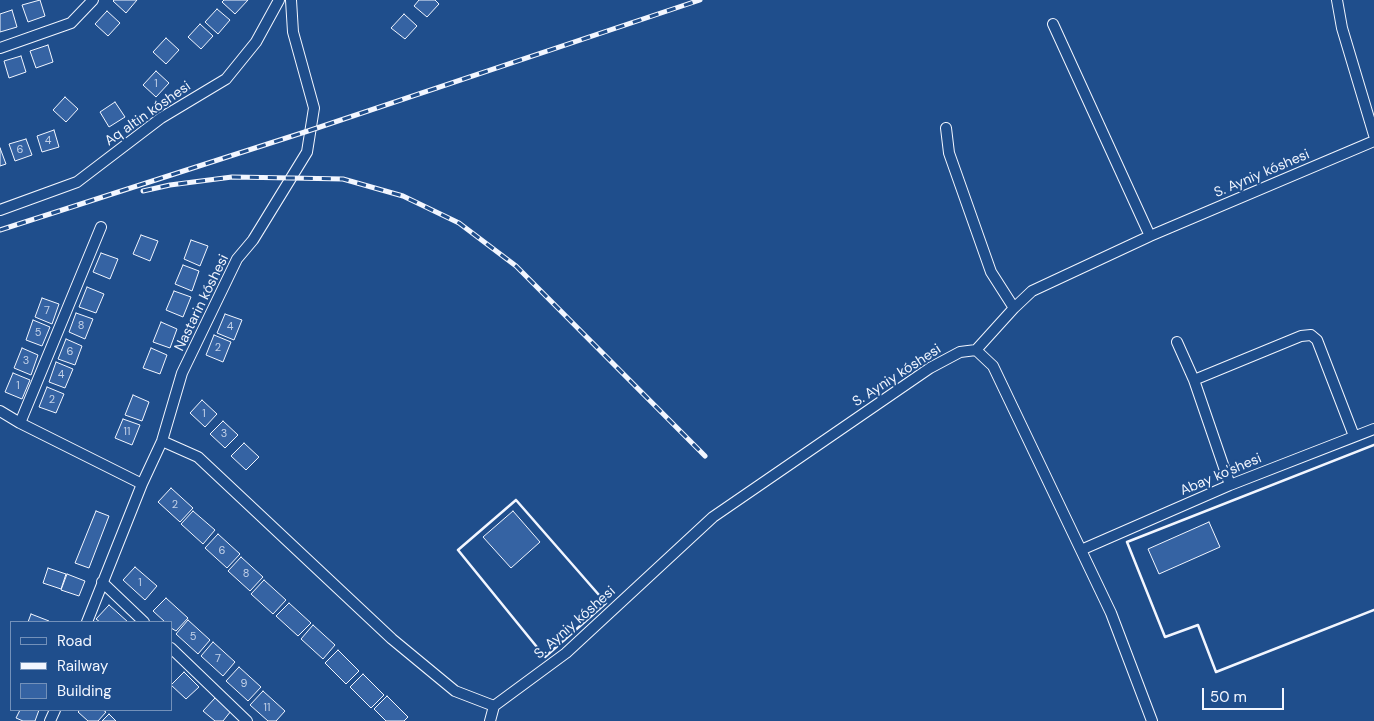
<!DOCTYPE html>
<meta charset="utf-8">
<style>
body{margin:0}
#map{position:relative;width:1374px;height:721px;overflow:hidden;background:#1f4e8c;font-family:"DM Sans",sans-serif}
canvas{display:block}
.legend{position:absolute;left:10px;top:621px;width:162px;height:90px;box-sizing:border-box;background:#1f4e8c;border:1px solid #7391ba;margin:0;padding:6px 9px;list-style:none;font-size:15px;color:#f2f6ff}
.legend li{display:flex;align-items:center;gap:10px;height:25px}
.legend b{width:25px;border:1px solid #7391ba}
.scale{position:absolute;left:1202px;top:688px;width:82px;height:22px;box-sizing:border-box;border:2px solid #f2f6ff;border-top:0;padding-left:6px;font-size:15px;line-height:18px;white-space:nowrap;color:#f2f6ff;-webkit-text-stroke:4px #1f4e8c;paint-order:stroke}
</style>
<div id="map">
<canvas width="1374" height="721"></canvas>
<ul class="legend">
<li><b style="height:6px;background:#1f4e8c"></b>Road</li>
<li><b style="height:6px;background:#f2f6ff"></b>Railway</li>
<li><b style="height:14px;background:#3563a3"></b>Building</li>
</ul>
<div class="scale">50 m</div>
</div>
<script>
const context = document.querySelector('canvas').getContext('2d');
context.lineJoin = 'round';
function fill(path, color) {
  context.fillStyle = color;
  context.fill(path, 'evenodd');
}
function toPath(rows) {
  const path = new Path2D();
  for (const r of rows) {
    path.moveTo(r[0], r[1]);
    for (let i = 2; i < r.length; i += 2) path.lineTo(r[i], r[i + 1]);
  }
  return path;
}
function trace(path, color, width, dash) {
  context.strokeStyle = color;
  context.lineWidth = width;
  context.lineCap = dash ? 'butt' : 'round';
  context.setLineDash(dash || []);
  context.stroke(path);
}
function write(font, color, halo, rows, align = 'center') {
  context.font = font + ' "DM Sans",sans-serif';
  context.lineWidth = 4;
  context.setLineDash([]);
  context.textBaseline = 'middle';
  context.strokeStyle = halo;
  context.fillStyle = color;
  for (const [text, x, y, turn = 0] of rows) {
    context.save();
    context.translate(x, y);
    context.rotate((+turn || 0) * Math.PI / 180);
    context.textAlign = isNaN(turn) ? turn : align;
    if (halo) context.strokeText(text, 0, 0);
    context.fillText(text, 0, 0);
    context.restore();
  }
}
const building = toPath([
 [40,0,45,16,28,22,22,5,40,0],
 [114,0,137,0,126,13,113,1,114,0],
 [224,0,248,0,235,14,222,2,224,0],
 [419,0,435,0,439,4,427,17,414,6,419,0],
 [217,9,230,20,218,34,205,22,217,9],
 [12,10,17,27,0,32,0,14,12,10],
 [107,11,120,23,108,36,95,24,107,11],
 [404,14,417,26,405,39,391,28,404,14],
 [200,24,213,36,201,49,188,37,200,24],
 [166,38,179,50,166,64,153,52,166,38],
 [48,45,53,62,36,68,30,51,48,45],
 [21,56,26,72,9,78,4,61,21,56],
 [156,71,169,83,156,97,143,85,156,71],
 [65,97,78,109,66,122,53,110,65,97],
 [115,102,125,117,109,127,100,112,115,102],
 [54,130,59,147,42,152,37,136,54,130],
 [26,139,32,155,15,161,9,144,26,139],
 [0,148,6,164,0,166,0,148],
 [141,235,158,241,150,261,133,254,141,235],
 [191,240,208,246,200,266,184,259,191,240],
 [101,253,118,259,110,279,93,272,101,253],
 [183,265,199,271,192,291,175,284,183,265],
 [87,287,104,294,96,313,79,307,87,287],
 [174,291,191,297,183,317,166,310,174,291],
 [42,298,59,304,52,324,35,317,42,298],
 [76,313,93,319,85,339,69,332,76,313],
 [225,314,242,320,234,340,217,333,225,314],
 [33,320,50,327,42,346,26,340,33,320],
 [161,322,177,329,170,348,153,342,161,322],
 [214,335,231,342,223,362,206,355,214,335],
 [66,339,82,346,75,365,58,359,66,339],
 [22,348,38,355,31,375,14,368,22,348],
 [151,348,167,355,160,374,143,368,151,348],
 [56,362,73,369,65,388,49,382,56,362],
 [13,373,30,380,22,399,5,392,13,373],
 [47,387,64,394,56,413,39,407,47,387],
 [133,395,149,402,142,421,125,415,133,395],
 [202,400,217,414,205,427,190,413,202,400],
 [123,419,140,425,132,445,115,438,123,419],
 [223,421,238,435,225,448,210,434,223,421],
 [244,443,259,457,246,470,231,456,244,443],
 [171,488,193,508,180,522,158,502,171,488],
 [96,511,109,516,89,568,75,563,96,511],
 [193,511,215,530,203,544,181,524,193,511],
 [513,511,540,542,511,568,483,537,513,511],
 [1209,522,1220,547,1159,574,1148,549,1209,522],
 [218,534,240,554,227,568,205,548,218,534],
 [241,557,263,577,250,591,228,571,241,557],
 [135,567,157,586,145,600,123,580,135,567],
 [48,568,66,574,61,589,43,583,48,568],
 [67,574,85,581,79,596,61,590,67,574],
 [264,580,286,600,273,614,251,594,264,580],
 [166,598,188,618,176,631,171,628,171,622,165,622,153,611,166,598],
 [289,603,311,623,298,636,276,616,289,603],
 [109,605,128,622,100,622,96,619,109,605],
 [31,614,49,621,48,622,28,622,31,614],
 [188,620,210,640,198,654,176,634,188,620],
 [313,625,335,645,323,659,301,639,313,625],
 [213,642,235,662,223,676,201,656,213,642],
 [338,650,359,671,346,684,325,663,338,650],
 [239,667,261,687,248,701,226,681,239,667],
 [184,672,199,687,186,699,171,685,184,672],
 [363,674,384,695,371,708,350,687,363,674],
 [263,691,285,711,276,721,268,721,250,705,263,691],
 [387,696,408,717,404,721,386,721,374,709,387,696],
 [215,698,231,711,223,721,215,721,203,711,215,698],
 [20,710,39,710,35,721,23,721,16,718,20,710],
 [80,710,103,710,106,712,98,721,88,721,78,712,80,710],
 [109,714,116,721,102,721,109,714]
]);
fill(building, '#3563a3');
trace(building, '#f2f6ff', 1);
const street = toPath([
 [1337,0,1342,28,1374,135],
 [1053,24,1150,236],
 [0,48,71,23,93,0],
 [946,128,949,153,991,272,1014,308],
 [0,210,77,182,161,118,226,79,256,42,279,0],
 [1177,342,1194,380,1230,485],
 [976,350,993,366,1111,613,1152,721],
 [1194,380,1301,336,1311,335,1317,340,1354,436],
 [0,411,20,423,142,484],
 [20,423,101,227],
 [162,441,198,457,392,639,455,691,494,706],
 [1081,550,1230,485,1374,429],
 [102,582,144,622],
 [87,622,142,484,162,441,182,373,237,259,253,240,307,152,314,108,293,32,291,0],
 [171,648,247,721],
 [50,721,55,710],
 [490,721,494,706,566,653,713,517,930,368,960,352,976,350,1014,308,1032,291,1150,236,1374,141]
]);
trace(street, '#f2f6ff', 12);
trace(street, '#1f4e8c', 10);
const rail = toPath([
 [143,191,170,185,232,177,292,178,343,179,403,196,459,223,516,266,705,456],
 [0,230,311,130,700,0]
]);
trace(rail, '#f2f6ff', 5);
trace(rail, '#1f4e8c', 3, [9]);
trace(toPath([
 [1374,445,1127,542,1165,637,1198,625,1216,672,1374,610],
 [516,500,606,603,545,657,458,550,516,500]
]), '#f2f6ff', 2.5);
write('11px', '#c3d1e8', null, [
 ["1",156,84],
 ["4",48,141],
 ["6",20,150],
 ["7",47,311],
 ["8",81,326],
 ["4",230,327],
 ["5",38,333],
 ["2",218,348],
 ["6",70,352],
 ["3",26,361],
 ["4",61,375],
 ["1",18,386],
 ["2",52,400],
 ["1",204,414],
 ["11",127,432],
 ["3",224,434],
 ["2",175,505],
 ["6",222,551],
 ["8",246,574],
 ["1",140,583],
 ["5",193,637],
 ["7",218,659],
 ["9",244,684],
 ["11",267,708]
]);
write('14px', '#f2f6ff', '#1f4e8c', [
 ["Aq altin kóshesi",148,114,-35],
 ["S. Ayniy kóshesi",1262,174,-23],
 ["Nastarin kóshesi",202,303,-64],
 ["S. Ayniy kóshesi",897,376,-33],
 ["Abay ko'shesi",1221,475,-23],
 ["S. Ayniy kóshesi",575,623,-41]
]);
</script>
